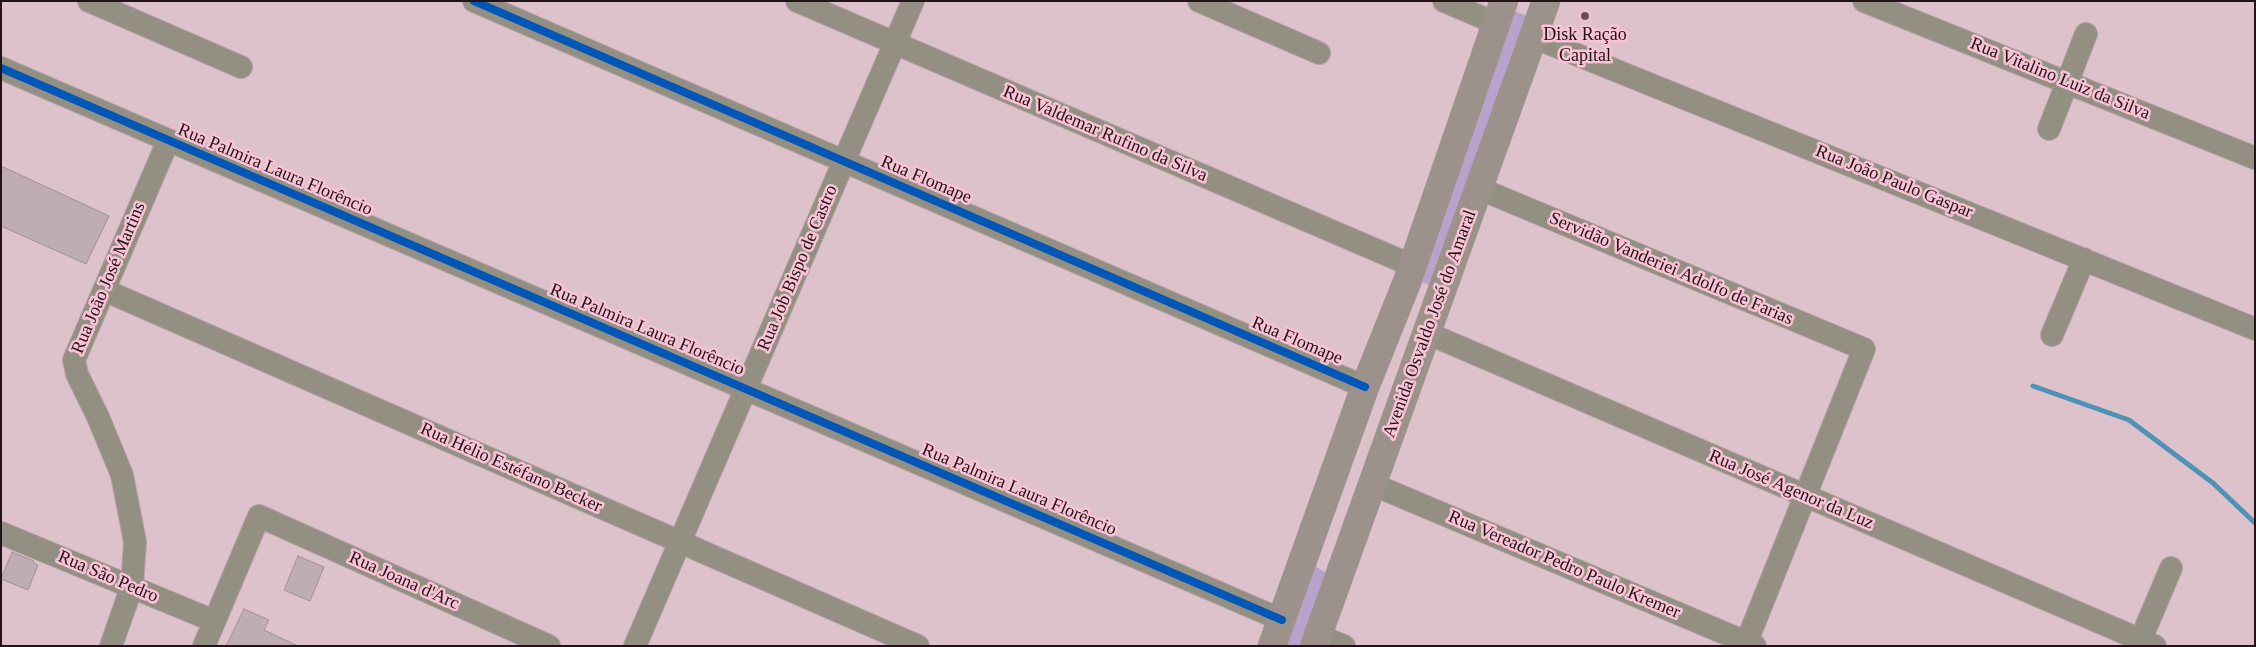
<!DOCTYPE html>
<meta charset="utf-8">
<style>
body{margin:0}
#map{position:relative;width:2256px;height:647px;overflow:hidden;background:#ddc2cc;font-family:Georgia,serif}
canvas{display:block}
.frame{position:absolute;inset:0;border:2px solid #241219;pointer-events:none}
</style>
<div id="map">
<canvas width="2256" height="647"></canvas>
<div class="frame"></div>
</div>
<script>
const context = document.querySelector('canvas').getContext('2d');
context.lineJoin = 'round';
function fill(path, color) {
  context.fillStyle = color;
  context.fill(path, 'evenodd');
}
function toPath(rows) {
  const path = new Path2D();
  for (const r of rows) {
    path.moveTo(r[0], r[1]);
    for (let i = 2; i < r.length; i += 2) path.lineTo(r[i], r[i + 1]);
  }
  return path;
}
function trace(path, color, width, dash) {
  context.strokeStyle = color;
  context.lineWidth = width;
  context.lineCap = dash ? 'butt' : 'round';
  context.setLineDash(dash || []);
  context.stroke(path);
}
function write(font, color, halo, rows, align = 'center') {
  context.font = font + ' Georgia,serif';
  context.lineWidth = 5;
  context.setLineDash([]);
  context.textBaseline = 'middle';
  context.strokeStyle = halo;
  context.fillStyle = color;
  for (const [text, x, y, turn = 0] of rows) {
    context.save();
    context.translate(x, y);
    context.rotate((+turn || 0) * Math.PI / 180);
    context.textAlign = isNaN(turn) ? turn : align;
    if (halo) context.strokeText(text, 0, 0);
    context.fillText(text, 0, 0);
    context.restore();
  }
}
fill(toPath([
 [1511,10,1532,18,1436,288,1417,280],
 [1315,566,1333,577,1308,646,1286,646]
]), '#b9a3ce');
trace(toPath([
 [2033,386,2129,420,2213,483,2255,523]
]), '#5092b6', 5);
const building = toPath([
 [1,166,109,216,86,264,1,226,1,166],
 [12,552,34,561,33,563,38,565,28,590,1,579,12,552],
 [298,556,324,567,310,601,284,590,298,556],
 [244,609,269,620,264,630,298,646,226,646,244,609]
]);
fill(building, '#c0acb3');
trace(building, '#a38e96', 1);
const minor = toPath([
 [89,1,241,67],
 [474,1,1365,387],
 [797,1,1413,266],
 [1199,1,1319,53],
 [1444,1,1495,23],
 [1864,1,2255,158],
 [1533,37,2255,329],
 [1,68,1282,620],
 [2049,129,2086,34],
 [1478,188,1864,349,1745,646],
 [104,290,918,646],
 [1427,333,2155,646],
 [2052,335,2084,259],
 [1372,484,1755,646],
 [1,533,214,621],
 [1317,635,1344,646],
 [111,646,132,586,135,542,122,475,98,417,77,374,74,360,168,141],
 [204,646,259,516,549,646],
 [635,646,913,1],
 [2138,646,2171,568]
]);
const major = toPath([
 [1272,646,1365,387,1407,282,1504,1],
 [1314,646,1546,1]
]);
trace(minor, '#b6a1a9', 24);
trace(major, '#b6a1a9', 29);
trace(minor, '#948f83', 22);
trace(major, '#9c918b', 28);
trace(toPath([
 [474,1,1365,387],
 [1,68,1282,620]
]), '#0057b8', 8);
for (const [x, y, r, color] of [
 [1585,16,5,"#655058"]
]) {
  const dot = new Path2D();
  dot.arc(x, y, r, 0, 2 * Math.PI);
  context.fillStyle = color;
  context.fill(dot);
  trace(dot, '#f7c3d5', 2);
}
write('18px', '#241219', '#f7c3d5', [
 ["Disk Ração",1585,35],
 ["Capital",1585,56]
]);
write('18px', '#241219', '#f7c3d5', [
 ["Rua Vitalino Luiz da Silva",2060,79,22],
 ["Rua Valdemar Rufino da Silva",1105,134,23],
 ["Rua Palmira Laura Florêncio",275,170,23],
 ["Rua Flomape",926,180,23],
 ["Rua João Paulo Gaspar",1894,182,22],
 ["Rua Job Bispo de Castro",798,268,-67],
 ["Servidão Vanderiei Adolfo de Farias",1671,269,23],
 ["Rua João José Martins",109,278,-67],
 ["Avenida Osvaldo José do Amaral",1430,324,-70],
 ["Rua Palmira Laura Florêncio",647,330,23],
 ["Rua Flomape",1297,341,23],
 ["Rua Hélio Estéfano Becker",511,468,24],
 ["Rua Palmira Laura Florêncio",1019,490,23],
 ["Rua José Agenor da Luz",1791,490,23],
 ["Rua Vereador Pedro Paulo Kremer",1564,565,23],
 ["Rua São Pedro",108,577,23],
 ["Rua Joana d'Arc",404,581,24]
]);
</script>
